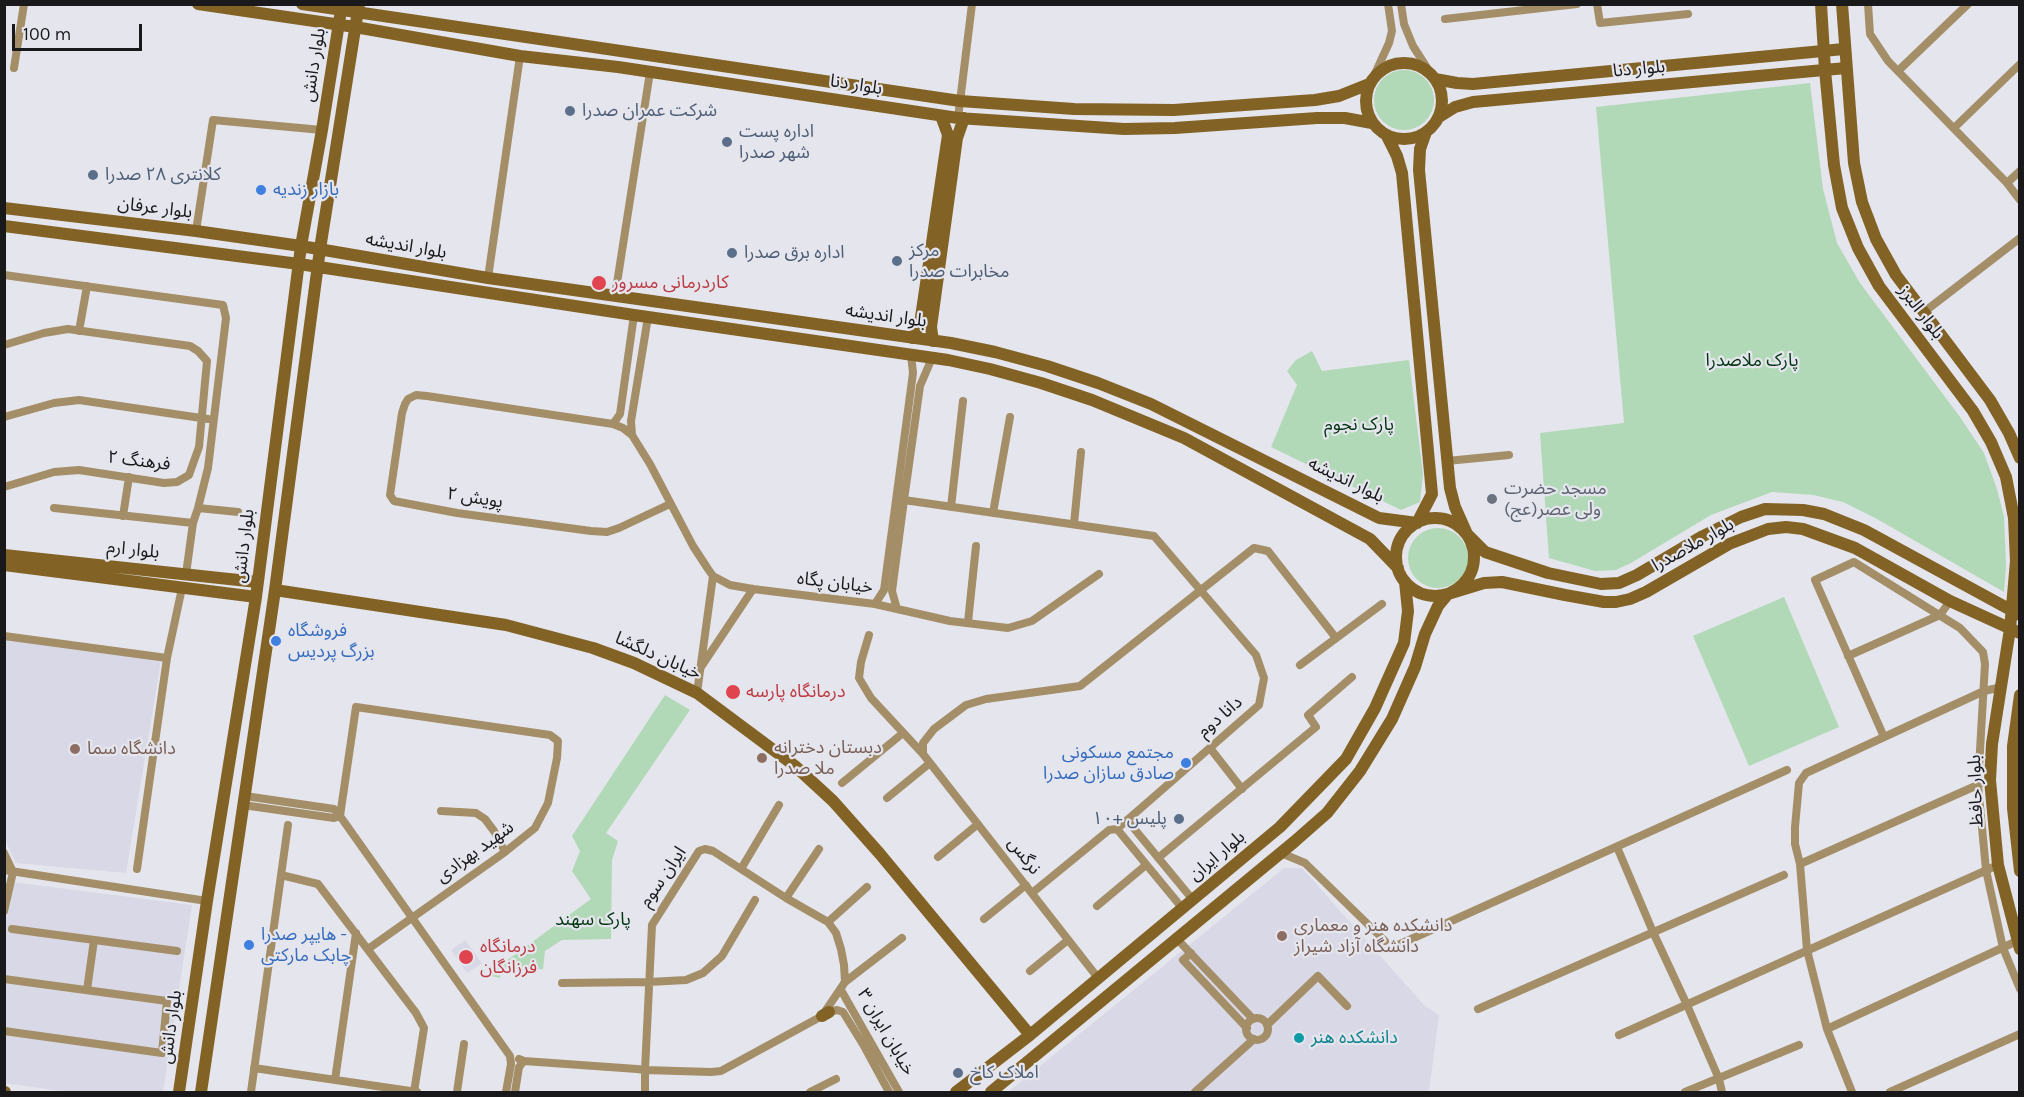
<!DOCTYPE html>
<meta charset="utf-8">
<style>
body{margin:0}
#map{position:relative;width:2024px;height:1097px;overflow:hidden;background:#e5e5ed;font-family:Karla,sans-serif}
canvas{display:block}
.frame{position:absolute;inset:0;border:6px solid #19191c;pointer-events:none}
.scale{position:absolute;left:12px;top:24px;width:130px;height:27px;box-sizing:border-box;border:3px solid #19191c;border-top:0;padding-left:8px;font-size:18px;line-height:21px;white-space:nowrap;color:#19191c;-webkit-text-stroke:4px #e5e5ed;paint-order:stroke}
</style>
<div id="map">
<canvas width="2024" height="1097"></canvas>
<div class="frame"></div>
<div class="scale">100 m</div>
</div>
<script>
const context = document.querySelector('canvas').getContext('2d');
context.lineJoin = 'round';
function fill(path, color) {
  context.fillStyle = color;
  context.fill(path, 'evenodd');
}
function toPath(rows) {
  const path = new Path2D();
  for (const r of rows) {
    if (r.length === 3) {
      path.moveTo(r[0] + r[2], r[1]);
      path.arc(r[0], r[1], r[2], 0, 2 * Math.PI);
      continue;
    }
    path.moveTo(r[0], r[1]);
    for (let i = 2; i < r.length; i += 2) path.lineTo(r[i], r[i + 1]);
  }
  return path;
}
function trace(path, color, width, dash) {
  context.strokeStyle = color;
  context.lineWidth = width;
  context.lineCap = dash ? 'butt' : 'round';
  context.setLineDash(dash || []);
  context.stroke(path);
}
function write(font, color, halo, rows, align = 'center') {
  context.font = font + ' Karla,"Noto Sans Arabic",sans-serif';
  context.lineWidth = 4.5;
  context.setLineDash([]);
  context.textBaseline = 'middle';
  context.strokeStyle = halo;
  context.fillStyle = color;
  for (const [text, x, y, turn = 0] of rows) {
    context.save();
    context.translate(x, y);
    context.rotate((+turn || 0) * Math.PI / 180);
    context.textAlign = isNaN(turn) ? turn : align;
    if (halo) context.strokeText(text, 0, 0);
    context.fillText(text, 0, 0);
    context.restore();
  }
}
fill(toPath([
 [4,639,161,660,126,873,16,863,4,837],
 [1284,868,1302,868,1424,1005,1439,1015,1429,1092,1008,1092],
 [12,882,192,905,163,1092,67,1092,5,1083,4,936],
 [465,940,482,963,467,973,451,950]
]), '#d8d8e7');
fill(toPath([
 [1404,100,30],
 [1810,83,1823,189,1837,243,1860,283,1960,417,1984,453,1997,489,2004,517,2006,565,2004,592,1877,519,1843,502,1813,495,1772,492,1711,515,1631,563,1616,570,1595,571,1549,558,1540,433,1624,423,1596,107],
 [1312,351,1322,371,1409,360,1423,474,1420,502,1401,510,1271,447,1297,385,1287,371,1296,360],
 [1438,558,30],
 [1784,597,1839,727,1749,766,1693,636],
 [665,695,690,710,606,833,618,841,612,860,611,939,562,940,545,951,543,969,501,968,500,978,487,975,591,899,572,871,580,851,572,836]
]), '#b1d9b7');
trace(toPath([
 [1401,4,1404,24,1413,46,1429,71],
 [1597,4,1600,23,1688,14],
 [1868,4,1870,34,1888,61,2007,183,2020,200],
 [1445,19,1577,4],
 [14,68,24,4],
 [1898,71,1968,4],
 [1374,76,1389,43,1392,31,1388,4],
 [958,118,972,4],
 [1954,128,2020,64],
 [2007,183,2020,171],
 [196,231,213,120,322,130],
 [4,275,223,305,226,318,208,468,198,508,193,523,186,574],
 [488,278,520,56],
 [615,296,650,72],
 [1924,312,2020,238],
 [79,331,87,286],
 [4,345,44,333,68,329,190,346,198,351,207,361,199,447,189,475,177,482,164,483,79,470,54,472,4,487],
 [4,417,54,403,79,400,208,419],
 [613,424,620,414,634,315],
 [632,435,631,421,648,317],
 [1447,461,1509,455],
 [904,500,1154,536,1256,655,1264,678,1259,705,1117,829,1109,830,1032,893],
 [670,504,619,528,607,532,591,531,457,513,394,501,390,495,402,413,405,404,408,399,416,395,427,396,613,424,623,428,632,435,650,464,693,546,708,569,713,576,730,585,753,589,875,604,950,621,1008,628,1032,621,1099,574],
 [951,507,963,401],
 [54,508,193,523],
 [198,508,238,512],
 [993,513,1010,417],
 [123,516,129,477],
 [1074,524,1081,452],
 [875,604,884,590,913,373,911,355],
 [897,609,892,591,904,500,920,386,932,358],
 [968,622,976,546],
 [869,635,861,662,859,678,871,698,923,754,1098,978],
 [4,636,167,658],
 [1848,656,1940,615,1950,601],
 [1300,665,1382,604],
 [701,667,753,589],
 [697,693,713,576],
 [1884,737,1815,580,1854,562,1960,628,1983,652,1985,664,1978,785,1986,870,2003,948,2020,989],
 [1210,748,1242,789],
 [923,754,923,743,934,729,966,705,986,699,1080,686,1254,548,1268,551,1336,638],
 [842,783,903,733],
 [245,796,334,809,340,816,510,1056,511,1064,506,1092],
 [887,798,930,763],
 [243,805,334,818,340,816],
 [441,811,476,813,485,819,494,831,505,852],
 [340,816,356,707,550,735,558,741,557,758,548,803,535,828,505,852,368,949],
 [1127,820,1193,900],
 [1117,829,1183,909],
 [1617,847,1653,932,1687,1005,1719,1079,1722,1092],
 [4,853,13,872,4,911],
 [1281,853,1305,863,1385,941],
 [938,857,978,824],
 [1158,858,1316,727,1308,715,1352,677],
 [1800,864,1980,784],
 [137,869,167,658,182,588],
 [741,869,779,805],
 [4,870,207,901],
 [281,875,318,884,416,1013,424,1028,414,1092],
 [786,898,819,849],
 [1097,906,1146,865],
 [984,919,1026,885],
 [828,922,867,887],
 [12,929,177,951],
 [1177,939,1253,1019],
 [1398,945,1787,770],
 [1191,953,1183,960,1247,1028],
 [1030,971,1068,940],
 [4,979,167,1001,162,1053,4,1031],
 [845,982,902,938],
 [562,983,649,982,686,980,703,973,722,956,755,900],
 [87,990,94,940],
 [841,990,899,1092],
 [1478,1009,1784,875],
 [829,1012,837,1010,843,1012,864,1046,889,1092],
 [1257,1029,11],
 [1267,1025,1318,976,1347,1006],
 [1827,1029,2017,941],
 [1619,1035,1998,865],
 [524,1061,637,1069,645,1070,711,1072,721,1071,822,1016,845,982,844,965,841,949,836,933,828,922,786,898,713,851,705,849,699,851,652,925,645,1070,645,1092],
 [254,1068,417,1092],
 [335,1080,356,933],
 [251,1092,288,825],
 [457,1092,464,1044],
 [515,1092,519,1067,524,1061,519,1059],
 [810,1092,836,1079],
 [1195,1092,1254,1039],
 [1685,1092,1799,1045],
 [1852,1092,1827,1029,1807,950,1800,864,1795,844,1795,827,1799,783,1806,773,1984,691,2002,687],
 [1890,1092,2020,1034]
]), '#a38e68', 8);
trace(toPath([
 [198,4,355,27,520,56,618,67,958,118,1124,129,1175,128,1317,118,1345,118,1372,123],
 [302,4,960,101,1074,109,1174,110,1315,100,1339,96,1369,84],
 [1821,4,1825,70,1834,165,1842,208,1858,248,1879,286,1973,411,1991,442,2006,477,2014,518,2016,561,2010,629,1992,744,1990,780,1998,865,2020,949],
 [1842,4,1854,163,1862,202,1876,239,1896,275,1990,400,2009,433,2020,458],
 [1404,101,38],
 [1435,79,1457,83,1473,84,1844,49],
 [1439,117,1455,107,1473,102,1846,68],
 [1426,132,1420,149,1419,170,1450,488,1455,507,1467,534,1485,552,1548,573,1601,584,1619,583,1637,575,1703,536,1741,517,1765,509,1803,510,1824,514,1864,530,2020,615],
 [4,208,196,231,301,246,488,278,951,343,995,352,1047,366,1098,383,1151,404,1379,518,1417,523,1432,494,1402,173,1397,156,1387,136],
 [4,226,299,264,634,315,948,360,990,369,1041,383,1092,400,1184,438,1370,539,1398,568],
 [912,338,920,324,948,135,941,116],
 [933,341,931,327,957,138,964,118],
 [1435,557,39],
 [4,555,257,582],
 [4,565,256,597],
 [275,590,506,625,593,648,634,663,697,693,795,766,833,801,880,854,1030,1035],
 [2020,695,2013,746,2013,808,2020,871],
 [822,1016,829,1012],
 [4,1092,5,1092],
 [179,1092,207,901,256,597,301,246,322,130,342,4],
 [201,1092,275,590,320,249,359,4],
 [956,1092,1030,1035,1280,827,1346,759,1375,708,1404,643,1408,611,1405,582],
 [991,1092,1294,842,1327,813,1360,771,1392,719,1415,667,1425,634,1438,606,1448,594,1484,583,1502,582,1565,595,1604,602,1616,602,1630,599,1646,592,1729,544,1768,529,1786,527,1803,529,1855,548,1950,601,2020,633]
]), '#826325', 12);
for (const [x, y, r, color] of [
 [570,111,6,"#5c6f8a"],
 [727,142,6,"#5c6f8a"],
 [93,175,6,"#5c6f8a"],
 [261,190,6,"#3f7fe0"],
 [732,253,6,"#5c6f8a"],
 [897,261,6,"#5c6f8a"],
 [599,283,8,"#e0444e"],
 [1492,499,6,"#6b7280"],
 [276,641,6,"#3f7fe0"],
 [733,692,8,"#e0444e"],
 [75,749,6,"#8d6e63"],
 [762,758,6,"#8d6e63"],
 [1186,763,6,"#3f7fe0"],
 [1179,819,6,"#5c6f8a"],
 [1282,936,6,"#8d6e63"],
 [249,945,6,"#3f7fe0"],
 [466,957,8,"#e0444e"],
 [1299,1038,6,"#0f9aa8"],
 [958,1073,6,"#5c6f8a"]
]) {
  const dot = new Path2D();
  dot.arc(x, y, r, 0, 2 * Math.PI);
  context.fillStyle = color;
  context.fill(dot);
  trace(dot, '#e5e5ed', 2);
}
write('18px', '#19191c', '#e5e5ed', [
 ["بلوار دانش",314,65,-81],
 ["بلوار دنا",1639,69,-5],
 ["بلوار دنا",856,85,9],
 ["بلوار عرفان",155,208,7],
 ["بلوار اندیشه",406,246,10],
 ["بلوار البرز",1921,312,53],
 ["بلوار اندیشه",886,316,8],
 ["فرهنگ ۲",139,461,7],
 ["بلوار اندیشه",1346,480,26],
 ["پویش ۲",475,498,9],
 ["بلوار ملاصدرا",1693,545,-29],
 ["بلوار دانش",244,546,-83],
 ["بلوار ارم",133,550,6],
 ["خیابان پگاه",835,583,7],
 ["خیابان دلگشا",658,656,24],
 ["دانا دوم",1220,717,-41],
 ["بلوار حافظ",1976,791,-92],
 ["شهید بهزادی",475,852,-36],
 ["نرگس",1024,856,52],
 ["بلوار ایران",1217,856,-40],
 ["ایران سوم",663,877,-56],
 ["بلوار دانش",171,1027,-82],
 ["خیابان ایران ۳",886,1032,60]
]);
write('18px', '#4e5e75', '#e5e5ed', [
 ["شرکت عمران صدرا",582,111],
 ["اداره پست",739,132],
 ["شهر صدرا",739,153],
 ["کلانتری ۲۸ صدرا",105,175],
 ["مرکز",909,251],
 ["مخابرات صدرا",909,272],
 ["اداره برق صدرا",744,253],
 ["پلیس +۱۰",1167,819,"right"],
 ["املاک کاخ",970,1073]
], 'left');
write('18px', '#366cbe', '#e5e5ed', [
 ["بازار زندیه",273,190],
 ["فروشگاه",288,631],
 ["بزرگ پردیس",288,652],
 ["مجتمع مسکونی",1174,753,"right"],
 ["صادق سازان صدرا",1174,774,"right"],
 ["هایپر صدرا -",261,935],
 ["چابک مارکتی",261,956]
], 'left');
write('18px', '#be3a42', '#e5e5ed', [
 ["کاردرمانی مسرور",612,283],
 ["درمانگاه پارسه",746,692],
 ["درمانگاه",480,947],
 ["فرزانگان",480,968]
], 'left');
write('18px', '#023512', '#e5e5ed', [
 ["پارک ملاصدرا",1752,361],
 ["پارک نجوم",1359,425],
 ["پارک سهند",593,920]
]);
write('18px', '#5b616d', '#e5e5ed', [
 ["مسجد حضرت",1504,489],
 ["ولی عصر(عج)",1504,510]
], 'left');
write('18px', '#785e54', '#e5e5ed', [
 ["دبستان دخترانه",774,748],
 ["ملا صدرا",774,769],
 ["دانشگاه سما",87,749],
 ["دانشکده هنر و معماری",1294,926],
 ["دانشگاه آزاد شیراز",1294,947]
], 'left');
write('18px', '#0d838f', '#e5e5ed', [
 ["دانشکده هنر",1311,1038]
], 'left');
</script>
